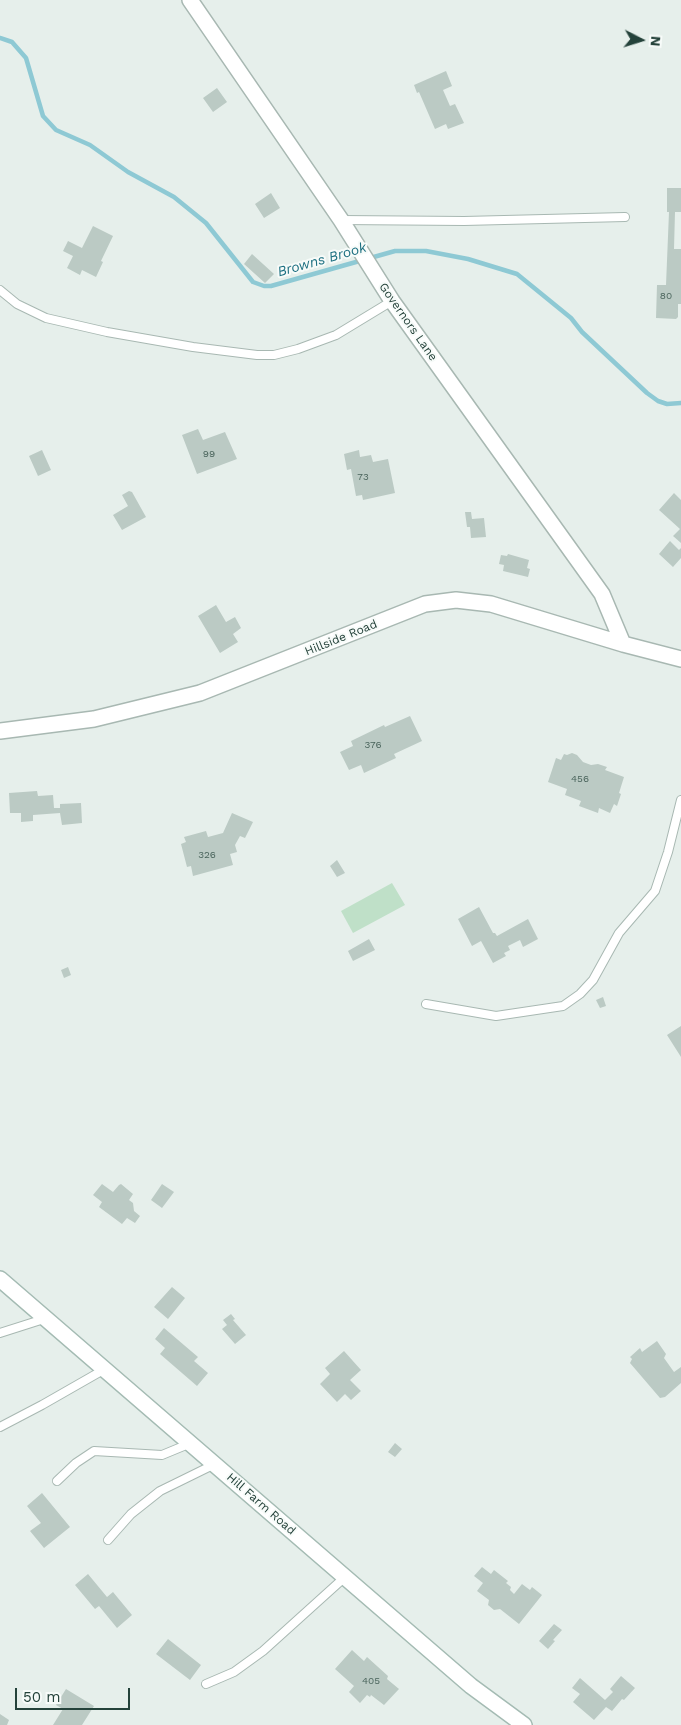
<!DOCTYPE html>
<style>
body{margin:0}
#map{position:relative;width:681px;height:1725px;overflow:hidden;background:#e6efeb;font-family:"Work Sans",sans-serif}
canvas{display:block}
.north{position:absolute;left:616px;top:15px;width:50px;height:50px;-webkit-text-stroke:4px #f7fbf9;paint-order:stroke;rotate:95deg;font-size:14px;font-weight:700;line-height:20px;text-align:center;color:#24423a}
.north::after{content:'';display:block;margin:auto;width:18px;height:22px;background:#24423a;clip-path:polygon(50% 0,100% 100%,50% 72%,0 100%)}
.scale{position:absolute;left:15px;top:1688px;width:115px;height:22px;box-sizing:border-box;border:2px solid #24423a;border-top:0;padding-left:6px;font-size:15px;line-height:18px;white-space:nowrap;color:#24423a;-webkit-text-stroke:4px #f7fbf9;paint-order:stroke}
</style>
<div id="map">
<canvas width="681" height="1725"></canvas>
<div class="north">N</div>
<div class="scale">50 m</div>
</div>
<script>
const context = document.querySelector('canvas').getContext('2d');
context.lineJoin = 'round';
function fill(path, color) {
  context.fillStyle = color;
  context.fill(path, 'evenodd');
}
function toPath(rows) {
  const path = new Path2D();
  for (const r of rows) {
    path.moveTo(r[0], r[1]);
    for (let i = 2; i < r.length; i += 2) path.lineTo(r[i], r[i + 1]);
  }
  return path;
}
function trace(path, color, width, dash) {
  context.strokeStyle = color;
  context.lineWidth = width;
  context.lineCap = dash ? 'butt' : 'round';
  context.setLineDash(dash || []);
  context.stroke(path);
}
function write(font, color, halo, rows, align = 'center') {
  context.font = font + ' "Work Sans",sans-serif';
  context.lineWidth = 4;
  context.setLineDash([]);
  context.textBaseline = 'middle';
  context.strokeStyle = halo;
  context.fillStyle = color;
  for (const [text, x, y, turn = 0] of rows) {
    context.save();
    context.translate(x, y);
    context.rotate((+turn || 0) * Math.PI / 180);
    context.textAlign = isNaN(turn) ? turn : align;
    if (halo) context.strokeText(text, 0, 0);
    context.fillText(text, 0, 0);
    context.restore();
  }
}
fill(toPath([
 [392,883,405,905,353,933,341,911]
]), '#bfe0c8');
trace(toPath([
 [0,38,12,42,26,58,43,116,56,130,90,145,128,172,174,197,206,223,253,282,264,286,271,286,395,251,426,251,468,259,517,274,571,318,582,332,647,393,658,401,667,404,681,403]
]), '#8ec9d4', 4.5);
fill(toPath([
 [446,71,452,86,443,90,450,106,455,104,464,123,448,129,446,124,435,129,419,92,417,93,414,85],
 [217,88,227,102,213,112,203,98],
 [667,188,681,188,681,212,675,212,674,249,681,249,681,304,678,304,678,317,676,319,656,318,657,285,666,285,669,212,667,212],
 [271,193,280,208,264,218,255,204],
 [93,226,113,236,101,261,103,262,96,277,82,270,80,275,67,268,73,256,63,251,68,241,82,248],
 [252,254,274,274,265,283,244,264],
 [198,429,203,440,225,432,237,459,197,474,182,435],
 [42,450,51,470,38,476,29,456],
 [359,450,360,457,371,455,373,462,388,459,395,493,363,500,362,495,356,496,351,469,347,470,344,454],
 [129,491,132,492,146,517,122,530,113,515,128,506,122,495],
 [674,493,681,500,681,543,673,536,680,529,659,510],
 [465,512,471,512,472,519,484,518,486,537,471,538,470,527,467,527],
 [670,541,679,550,681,548,681,558,673,567,659,554],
 [508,554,529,560,527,568,530,569,528,577,503,571,504,565,499,564,501,555,507,556],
 [216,605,226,622,235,617,241,628,233,634,238,642,220,653,198,616],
 [410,716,422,741,394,754,396,758,364,773,361,765,349,770,340,752,353,746,351,741,384,725,385,727],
 [572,753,577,755,583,762,591,765,598,764,607,767,605,770,624,777,619,793,621,794,617,806,614,804,610,813,599,808,598,813,579,806,581,801,565,795,567,789,548,782,556,758,561,760,564,754,567,755],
 [37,791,38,796,53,795,54,808,60,808,60,804,81,803,82,823,62,825,60,813,33,815,33,821,21,822,21,813,10,813,9,793],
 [232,813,253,822,245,838,240,836,235,845,237,852,230,854,233,865,193,876,191,866,187,867,181,844,186,842,184,837,206,831,208,837,223,833],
 [337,860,345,873,337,877,330,866],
 [479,907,493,933,495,933,497,936,528,919,538,939,523,947,520,940,508,946,510,950,504,953,506,956,493,963,481,941,472,946,458,919],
 [369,939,375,950,353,961,348,951],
 [68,967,71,975,64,978,61,970],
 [603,997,606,1006,600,1008,596,1000],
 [681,1026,681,1057,667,1035],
 [102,1184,113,1192,119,1185,121,1184,133,1194,129,1200,133,1203,134,1211,140,1216,135,1223,127,1218,122,1224,99,1207,102,1202,93,1195],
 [162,1184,174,1192,162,1208,151,1200],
 [172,1287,185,1298,168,1319,154,1307],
 [231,1314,235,1319,233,1320,246,1335,235,1344,222,1329,227,1325,223,1320],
 [164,1328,198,1357,194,1361,208,1373,197,1386,160,1354,165,1348,155,1339],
 [657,1341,666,1354,664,1358,674,1372,681,1367,681,1383,665,1397,660,1398,630,1363,632,1359,630,1357,640,1348,642,1352],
 [344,1351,361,1370,350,1380,361,1391,351,1400,345,1394,337,1402,320,1384,330,1374,325,1368],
 [395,1443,402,1449,395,1457,388,1452],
 [42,1493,70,1527,44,1548,30,1531,41,1523,27,1506],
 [482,1567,491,1574,494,1570,508,1581,506,1583,511,1587,510,1590,514,1594,522,1584,530,1590,532,1587,542,1595,519,1624,500,1609,494,1610,488,1605,489,1600,477,1591,483,1583,474,1576],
 [88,1574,107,1597,113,1592,132,1615,117,1628,99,1606,95,1609,75,1585],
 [554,1624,562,1630,553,1640,555,1641,548,1649,539,1641],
 [168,1639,201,1665,190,1680,156,1654],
 [352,1650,364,1661,367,1657,388,1676,387,1679,399,1689,384,1705,371,1695,370,1697,367,1695,360,1703,349,1692,354,1686,335,1669],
 [621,1676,635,1688,624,1700,622,1699,612,1711,606,1707,594,1720,573,1702,580,1694,572,1688,580,1678,605,1700,613,1692,610,1689],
 [66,1689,94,1706,82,1725,53,1725,63,1709,56,1705],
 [0,1714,9,1720,7,1725,0,1725]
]), '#bbcac4');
const service = toPath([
 [341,220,464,221,625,217],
 [0,290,17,304,46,318,107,332,193,347,257,355,274,355,298,349,336,335,392,301],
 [426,1004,496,1016,563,1006,580,994,593,980,619,933,655,891,668,852,681,800],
 [0,1333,47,1318],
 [0,1427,42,1405,105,1369],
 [57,1481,76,1463,94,1451,162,1455,191,1443],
 [108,1540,131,1514,160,1491,215,1464],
 [206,1684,234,1672,263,1651,345,1577]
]);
const minor = toPath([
 [190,0,341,220,392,301,602,594,623,644],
 [0,731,94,719,200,693,425,604,456,600,491,604,623,644,681,659]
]);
const secondary = toPath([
 [0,1279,471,1686,524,1725]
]);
trace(service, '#a8b8b2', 10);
trace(minor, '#a8b8b2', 18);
trace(secondary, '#a4bbb3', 18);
trace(service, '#fff', 8);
trace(minor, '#fff', 15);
trace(secondary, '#fff', 15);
write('10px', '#4a645c', null, [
 ["80",666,296],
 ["99",209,454],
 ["73",363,477],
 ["376",373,745],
 ["456",580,779],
 ["326",207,855],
 ["405",371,1681]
]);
write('12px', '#24423a', '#f7fbf9', [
 ["Governors Lane",408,322,55],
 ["Hillside Road",341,638,-22],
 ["Hill Farm Road",261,1504,41]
]);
write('italic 14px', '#1c6f80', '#f7fbf9', [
 ["Browns Brook",322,260,-16]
]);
</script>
